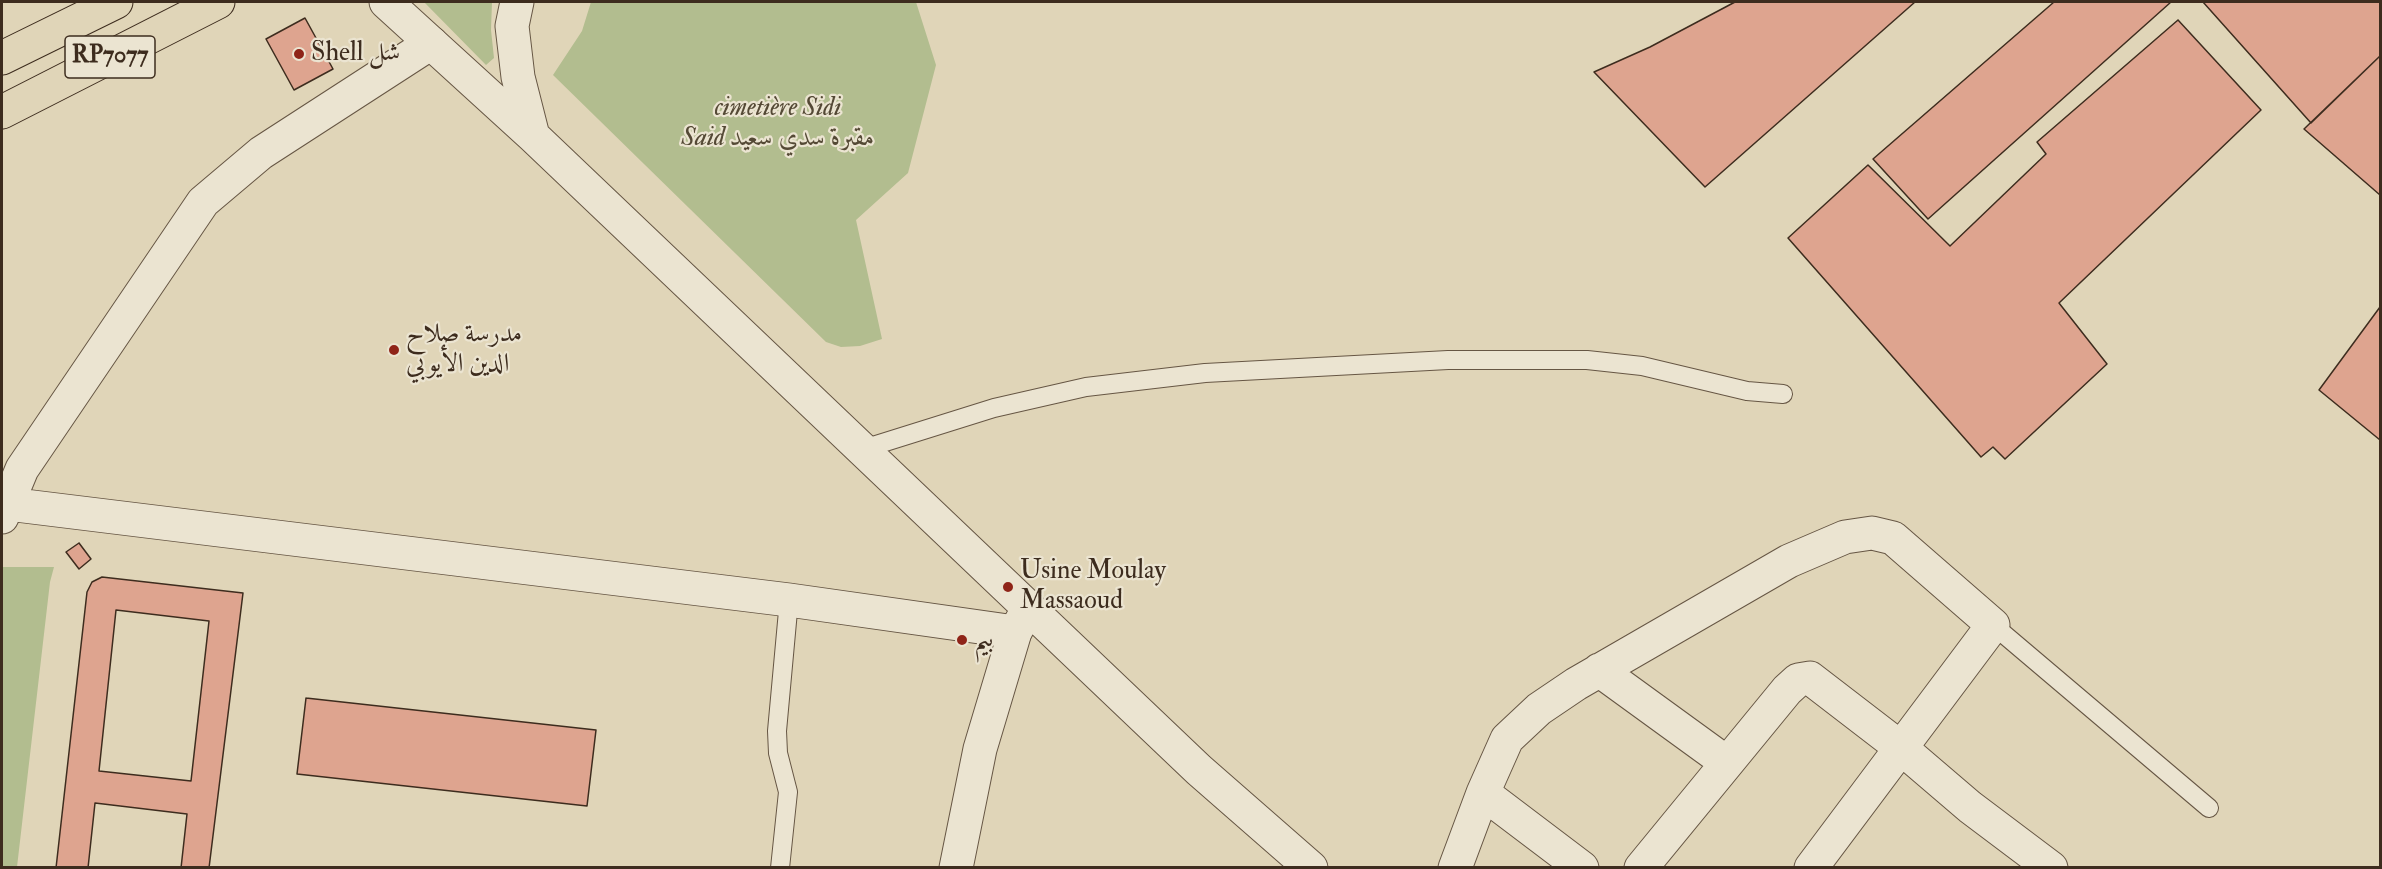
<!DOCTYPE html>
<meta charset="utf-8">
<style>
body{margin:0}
#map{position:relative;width:2382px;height:869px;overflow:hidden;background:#e0d5b8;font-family:"IM FELL Double Pica",serif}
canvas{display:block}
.frame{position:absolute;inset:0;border:3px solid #3d2c1e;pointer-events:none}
</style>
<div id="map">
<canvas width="2382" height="869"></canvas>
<div class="frame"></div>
</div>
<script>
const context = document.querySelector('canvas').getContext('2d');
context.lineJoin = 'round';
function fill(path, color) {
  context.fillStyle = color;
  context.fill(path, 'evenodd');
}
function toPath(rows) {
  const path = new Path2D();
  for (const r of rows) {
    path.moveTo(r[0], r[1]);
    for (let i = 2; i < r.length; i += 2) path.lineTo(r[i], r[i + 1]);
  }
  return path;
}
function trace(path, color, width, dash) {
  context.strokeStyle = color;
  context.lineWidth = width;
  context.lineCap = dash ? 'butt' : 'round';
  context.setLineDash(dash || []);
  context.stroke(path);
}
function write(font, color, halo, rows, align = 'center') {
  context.font = font + ' "IM FELL Double Pica",Amiri,serif';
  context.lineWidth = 4.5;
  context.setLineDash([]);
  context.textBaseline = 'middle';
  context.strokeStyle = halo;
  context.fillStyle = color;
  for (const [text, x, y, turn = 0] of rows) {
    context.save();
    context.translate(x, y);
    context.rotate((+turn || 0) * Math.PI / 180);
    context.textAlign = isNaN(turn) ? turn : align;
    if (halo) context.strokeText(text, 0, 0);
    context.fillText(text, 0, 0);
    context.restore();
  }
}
fill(toPath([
 [424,2,492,2,491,30,494,58,486,65],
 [591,2,916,2,936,65,908,173,856,220,882,339,860,346,841,347,826,342,553,75,582,31],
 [2,567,54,567,50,582,17,867,2,867]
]), '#b2bd8f');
const building = toPath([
 [1735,2,1915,2,1705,187,1594,72,1650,47,1735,2],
 [2054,2,2171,2,1928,219,1873,159,2054,2],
 [2203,2,2380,2,2380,56,2311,123,2203,2],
 [305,18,333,69,294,90,266,39,305,18],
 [2178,20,2261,110,2059,303,2107,364,2005,459,1993,447,1981,457,1788,238,1868,165,1950,246,2046,154,2037,142,2178,20],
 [2380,56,2380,195,2304,129,2380,56],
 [2380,307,2380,440,2319,390,2380,307],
 [79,543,91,559,79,569,66,552,79,543],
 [102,577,243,593,209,868,181,868,187,814,95,803,88,868,56,868,87,592,92,582,102,577],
 [116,610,209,621,191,781,99,771,116,610],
 [306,698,596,730,587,806,297,774,306,698]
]);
fill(building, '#dea48f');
trace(building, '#3d2c1e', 1.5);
const service = toPath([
 [863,449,994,408,1086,387,1205,373,1448,360,1587,360,1642,366,1747,391,1783,394],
 [1993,625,2209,808],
 [780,868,788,792,778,753,777,731,789,600]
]);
const minor = toPath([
 [2,501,8,504,789,600,1015,632],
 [2,517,22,469,203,202,261,153,431,43],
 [1599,670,1727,763],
 [1483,793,1582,868],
 [1455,868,1483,793,1507,739,1539,709,1576,684,1789,561,1845,537,1872,533,1893,538,1993,625,1811,868],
 [1641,868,1787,690,1798,680,1810,678,1901,748,1970,807,2051,868]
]);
const tertiary = toPath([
 [386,2,533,136,1199,770,1311,868],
 [517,2,512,26,518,77,533,136],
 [956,868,980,749,1015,632,1028,609]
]);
const primary = toPath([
 [2,58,116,2],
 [2,112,218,2]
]);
trace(service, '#665644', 20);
trace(minor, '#665644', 35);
trace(tertiary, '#665644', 35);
trace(primary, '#3d2c1e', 35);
trace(service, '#ebe4d1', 18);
trace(minor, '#ebe4d1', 33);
trace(tertiary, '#ebe4d1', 33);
trace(primary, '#e0d5b8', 33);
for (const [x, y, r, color] of [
 [299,54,6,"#8f2418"],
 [394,350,6,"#8f2418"],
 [1008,587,6,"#8f2418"],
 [962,640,6,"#8f2418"]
]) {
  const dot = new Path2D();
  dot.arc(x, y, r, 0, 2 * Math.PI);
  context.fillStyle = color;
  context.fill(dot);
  trace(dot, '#ebe4d1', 2);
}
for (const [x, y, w] of [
 [110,57,90]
]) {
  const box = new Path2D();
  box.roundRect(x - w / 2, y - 21, w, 42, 4.5);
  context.fillStyle = '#ebe4d1';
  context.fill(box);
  trace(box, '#3d2c1e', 1.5);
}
write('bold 24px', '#3d2c1e', null, [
 ["RP7077",110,57]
]);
write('26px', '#3d2c1e', '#ebe4d1', [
 ["Shell شل",311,54],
 ["مدرسة صلاح",406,335],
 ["الدين الأيوبي",406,365],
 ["Usine Moulay",1020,572],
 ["Massaoud",1020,602],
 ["بيم",974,640]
], 'left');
write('italic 26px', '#544935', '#ebe4d1', [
 ["cimetière Sidi",778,109],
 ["Said مقبرة سدي سعيد",778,139]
]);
</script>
